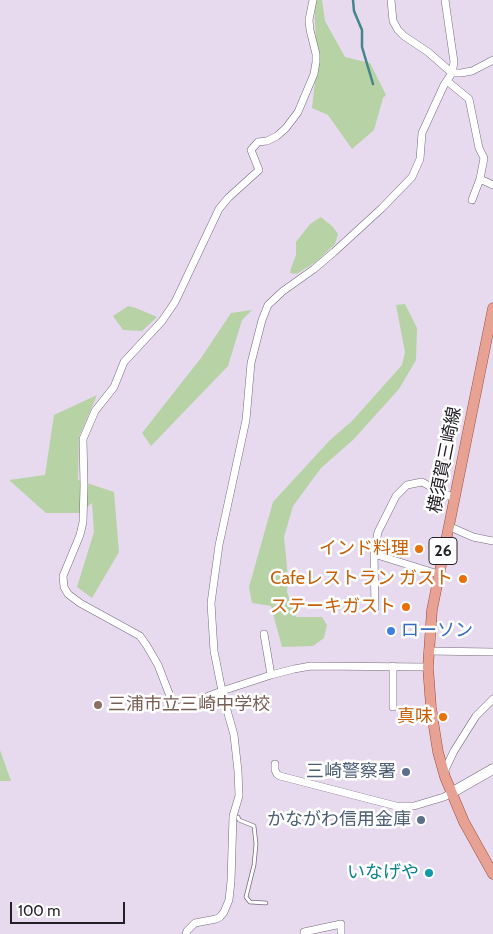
<!DOCTYPE html>
<meta charset="utf-8">
<style>
body{margin:0}
#map{position:relative;width:493px;height:934px;overflow:hidden;background:#e7daef;font-family:Cabin,sans-serif}
canvas{display:block}
.scale{position:absolute;left:10px;top:902px;width:115px;height:22px;box-sizing:border-box;border:2px solid #242027;border-top:0;padding-left:6px;font-size:15px;line-height:18px;white-space:nowrap;color:#242027;-webkit-text-stroke:4px #fff;paint-order:stroke}
</style>
<div id="map">
<canvas width="493" height="934"></canvas>
<div class="scale">100 m</div>
</div>
<script>
const context = document.querySelector('canvas').getContext('2d');
context.lineJoin = 'round';
function fill(path, color) {
  context.fillStyle = color;
  context.fill(path, 'evenodd');
}
function toPath(rows) {
  const path = new Path2D();
  for (const r of rows) {
    path.moveTo(r[0], r[1]);
    for (let i = 2; i < r.length; i += 2) path.lineTo(r[i], r[i + 1]);
  }
  return path;
}
function trace(path, color, width, dash) {
  context.strokeStyle = color;
  context.lineWidth = width;
  context.lineCap = dash ? 'butt' : 'round';
  context.setLineDash(dash || []);
  context.stroke(path);
}
function write(font, color, halo, rows, align = 'center') {
  context.font = font + ' Cabin,"Noto Sans JP",sans-serif';
  context.lineWidth = 5;
  context.setLineDash([]);
  context.textBaseline = 'middle';
  context.strokeStyle = halo;
  context.fillStyle = color;
  for (const [text, x, y, turn = 0] of rows) {
    context.save();
    context.translate(x, y);
    context.rotate((+turn || 0) * Math.PI / 180);
    context.textAlign = isNaN(turn) ? turn : align;
    if (halo) context.strokeText(text, 0, 0);
    context.fillText(text, 0, 0);
    context.restore();
  }
}
fill(toPath([
 [314,0,322,0,325,21,345,57,370,63,386,95,383,98,374,130,352,149,328,115,312,108,317,64],
 [321,217,333,227,338,234,335,244,317,261,297,274,290,273,291,268,296,255,296,242,310,224],
 [405,304,417,328,416,360,399,389,353,440,321,468,293,506,284,537,288,578,287,592,296,617,322,617,327,625,324,638,313,646,282,647,271,606,252,603,249,587,273,502,330,440,352,421,402,365,405,352,396,305],
 [128,306,136,308,157,317,142,331,123,330,113,316],
 [252,310,242,320,228,366,151,446,142,433,201,358,231,313],
 [97,395,79,437,78,480,114,492,119,552,92,598,77,587,94,532,92,503,80,513,46,513,9,480,45,475,54,415],
 [0,750,11,781,0,781]
]), '#b7d2a5');
trace(toPath([
 [353,0,354,11,362,30,362,47,373,84]
]), '#43858b', 2.5);
const lane = toPath([
 [238,817,239,820,254,826,256,844,254,865,246,897,250,902,266,903]
]);
const street = toPath([
 [313,0,309,20,310,30,316,54,316,62,314,74,298,112,286,128,277,136,267,141,258,142,251,150,259,170,228,198,219,209,175,302,162,321,124,362,114,387,95,411,83,439,84,486,83,522,80,535,63,576,64,587,68,594,80,603,140,636,147,646,158,665,175,709,222,691,271,675,294,669,311,666,428,667],
 [391,0,393,21,398,30,404,36,428,52,452,73,461,73,472,71,493,60],
 [447,81,469,99,479,148,484,158,480,179,472,200],
 [480,179,493,185],
 [448,526,473,537,493,541],
 [374,554,438,574],
 [375,608,374,554,378,532,396,496,407,485,422,482,435,489,454,498],
 [264,634,271,675],
 [428,651,493,652],
 [393,707,393,666],
 [275,764,275,770,277,774,280,776,396,806,414,806,444,797,451,793],
 [444,772,454,751,476,716,493,699],
 [186,934,187,931,195,923,216,919,220,917,224,912,229,900,231,881,233,816,239,796,238,771,234,735,223,696,214,651,211,603,219,545,246,420,251,363,262,320,268,305,283,291,314,269,334,252,382,208,412,177,420,159,422,133,444,85,452,73,454,62,445,0],
 [304,934,304,932,341,924,341,934]
]);
const secondary = toPath([
 [451,793,493,769]
]);
const primary = toPath([
 [493,308,432,610,428,667,431,707,434,727,438,752,445,777,464,822,493,874]
]);
trace(lane, '#756a7d', 4.5);
trace(street, '#756a7d', 8);
trace(secondary, '#756a7d', 11);
trace(primary, '#9a4c3e', 11);
trace(lane, '#fff', 3);
trace(street, '#fff', 7);
trace(secondary, '#fff', 10);
trace(primary, '#e8a293', 10);
for (const [x, y, r, color] of [
 [419,549,5,"#e8710a"],
 [463,579,5,"#e8710a"],
 [406,607,5,"#e8710a"],
 [391,631,5,"#3f7fe0"],
 [98,705,5,"#8d6e63"],
 [443,717,5,"#e8710a"],
 [406,772,5,"#5c6f8a"],
 [421,820,5,"#5c6f8a"],
 [429,873,5,"#0f9aa8"]
]) {
  const dot = new Path2D();
  dot.arc(x, y, r, 0, 2 * Math.PI);
  context.fillStyle = color;
  context.fill(dot);
  trace(dot, '#fff', 2);
}
for (const [x, y, w] of [
 [443,551,28]
]) {
  const box = new Path2D();
  box.roundRect(x - w / 2, y - 13.5, w, 27, 4);
  context.fillStyle = '#fff';
  context.fill(box);
  trace(box, '#242027', 1);
}
write('bold 16px', '#242027', null, [
 ["26",443,551]
]);
write('18px', '#242027', '#fff', [
 ["横須賀三崎線",445,460,-79]
]);
write('18px', '#c56008', '#fff', [
 ["インド料理",409,549],
 ["Cafeレストラン ガスト",453,579],
 ["ステーキガスト",396,607],
 ["真味",433,717]
], 'right');
write('18px', '#366cbe', '#fff', [
 ["ローソン",401,631]
], 'left');
write('18px', '#785e54', '#fff', [
 ["三浦市立三崎中学校",108,705]
], 'left');
write('18px', '#4e5e75', '#fff', [
 ["三崎警察署",396,772],
 ["かながわ信用金庫",411,820]
], 'right');
write('18px', '#0d838f', '#fff', [
 ["いなげや",419,873]
], 'right');
</script>
